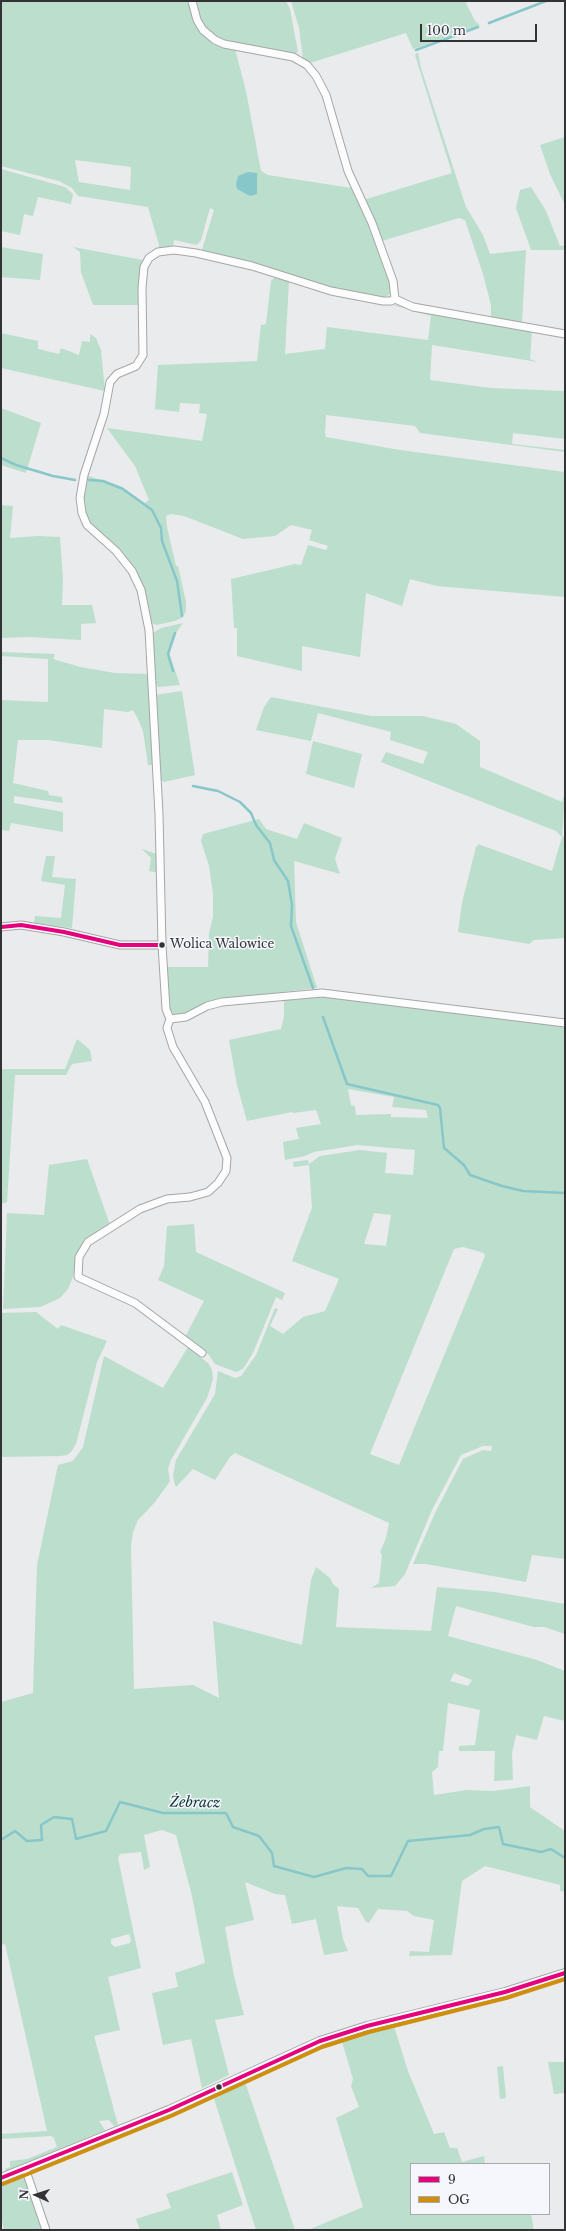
<!DOCTYPE html>
<meta charset="utf-8">
<style>
body{margin:0}
#map{position:relative;width:566px;height:2231px;overflow:hidden;background:#e9ebed;font-family:"Libre Baskerville",serif}
canvas{display:block}
.frame{position:absolute;inset:0;border:2px solid #333335;pointer-events:none}
.legend{position:absolute;left:410px;top:2163px;width:140px;height:52px;box-sizing:border-box;background:#f5f7fc;border:1px solid #a7a9ac;margin:0;padding:5px 7px;list-style:none;font-size:12px;color:#333335}
.legend li{display:flex;align-items:center;gap:8px;height:20px}
.legend b{width:20px;border:1px solid #a7a9ac}
.north{position:absolute;left:16px;top:2175px;width:40px;height:40px;-webkit-text-stroke:3px #f5f7fc;paint-order:stroke;rotate:273deg;font-size:11px;font-weight:700;line-height:16px;text-align:center;color:#333335}
.north::after{content:'';display:block;margin:auto;width:14px;height:18px;background:#333335;clip-path:polygon(50% 0,100% 100%,50% 72%,0 100%)}
.scale{position:absolute;left:420px;top:24px;width:117px;height:18px;box-sizing:border-box;border:2px solid #333335;border-top:0;padding-left:5px;font-size:12px;line-height:14px;white-space:nowrap;color:#333335;-webkit-text-stroke:3px #f5f7fc;paint-order:stroke}
</style>
<div id="map">
<canvas width="566" height="2231"></canvas>
<div class="frame"></div>
<ul class="legend">
<li><b style="height:5px;background:#e5007d"></b>9</li>
<li><b style="height:5px;background:#d08f0b"></b>OG</li>
</ul>
<div class="north">N</div>
<div class="scale">100 m</div>
</div>
<script>
const context = document.querySelector('canvas').getContext('2d');
context.lineJoin = 'round';
function fill(path, color) {
  context.fillStyle = color;
  context.fill(path, 'evenodd');
}
function toPath(rows) {
  const path = new Path2D();
  for (const r of rows) {
    path.moveTo(r[0], r[1]);
    for (let i = 2; i < r.length; i += 2) path.lineTo(r[i], r[i + 1]);
  }
  return path;
}
function trace(path, color, width, dash) {
  context.strokeStyle = color;
  context.lineWidth = width;
  context.lineCap = dash ? 'butt' : 'round';
  context.setLineDash(dash || []);
  context.stroke(path);
}
function write(font, color, halo, rows, align = 'center') {
  context.font = font + ' "Libre Baskerville",serif';
  context.lineWidth = 3;
  context.setLineDash([]);
  context.textBaseline = 'middle';
  context.strokeStyle = halo;
  context.fillStyle = color;
  for (const [text, x, y, turn = 0] of rows) {
    context.save();
    context.translate(x, y);
    context.rotate((+turn || 0) * Math.PI / 180);
    context.textAlign = isNaN(turn) ? turn : align;
    if (halo) context.strokeText(text, 0, 0);
    context.fillText(text, 0, 0);
    context.restore();
  }
}
fill(toPath([
 [1,1,189,1,195,23,235,49,246,91,261,171,268,175,351,188,377,243,392,288,389,295,380,299,352,294,201,253,214,210,210,208,201,240,197,245,174,240,173,248,159,250,159,245,148,207,78,196,72,188,59,181,1,166],
 [75,160,131,167,130,190,79,182],
 [194,1,286,1,290,9,298,52,294,54,277,50,231,43,218,39,207,31,200,21],
 [291,1,465,1,475,21,480,25,413,49,406,33,310,63,303,58,299,28],
 [418,52,421,68,466,207,483,235,490,254,526,250,522,323,491,319,491,305,483,274,465,220,459,218,382,241,363,200,452,173,415,55],
 [565,137,565,205,550,174,540,145],
 [1,169,65,187,73,194,71,204,38,197,33,216,24,214,20,235,1,231],
 [531,187,546,211,560,246,565,245,565,250,531,250,516,208,520,190],
 [1,247,43,254,40,280,1,277],
 [73,247,143,260,141,272,140,305,93,305,81,272,80,252],
 [275,277,289,281,285,354,325,349,327,327,428,340,431,316,386,303,532,331,530,359,538,362,432,345,430,380,491,388,565,391,565,439,513,433,512,444,565,450,565,452,420,433,415,426,326,415,325,433,326,437,400,450,565,472,565,597,437,586,410,579,402,606,366,593,360,657,302,646,302,671,237,656,237,628,234,628,231,579,295,564,301,565,308,545,326,550,328,546,309,540,312,530,291,525,275,536,243,539,184,516,171,514,166,516,167,527,176,566,178,566,186,602,186,611,183,617,175,621,156,625,150,622,138,577,91,526,85,516,82,501,86,475,122,487,143,504,149,500,135,466,107,428,202,441,207,414,199,413,200,404,180,403,179,412,155,409,158,365,257,361,261,325,266,324,271,281],
 [1,333,38,341,38,349,59,354,61,348,79,355,82,341,90,342,90,334,96,338,101,350,105,391,1,368],
 [1,408,41,423,26,473,1,465],
 [1,505,13,506,10,538,38,536,60,537,63,580,62,605,92,605,96,623,81,624,81,640,30,637,1,638],
 [183,623,172,639,169,652,180,685,158,687,155,683,153,633,161,628],
 [1,652,55,654,53,659,80,667,115,673,148,674,154,765,148,765,143,731,138,719,133,710,128,712,104,709,102,748,48,740,18,740,13,783,48,791,49,795,62,797,63,803,14,796,14,803,63,812,63,832,11,823,9,831,1,830,1,700,48,702,48,659,1,656],
 [182,691,195,775,164,782,160,779,155,695],
 [271,697,371,716,423,716,456,724,480,741,480,767,562,802,565,793,562,837,565,836,565,938,534,940,529,944,458,932,462,903,476,847,477,847,478,844,552,871,562,837,556,831,381,762,386,752,423,764,428,752,390,740,391,732,318,713,311,741,256,730,264,707],
 [313,741,362,754,354,788,306,774],
 [259,819,266,829,297,839,304,823,342,838,335,859,340,874,294,861,296,922,317,988,214,1000,186,1013,174,1015,169,1007,167,967,208,967,209,933,213,917,213,894,209,866,201,841,203,834],
 [142,849,159,855,159,873,149,871,151,858],
 [46,856,55,856,52,877,76,879,72,928,34,923,35,916,61,918,65,885,41,881],
 [320,996,565,1026,565,1559,532,1555,526,1582,426,1564,413,1564,435,1513,463,1459,483,1450,491,1451,492,1446,483,1446,461,1455,432,1510,405,1574,395,1586,371,1588,379,1583,382,1555,380,1552,386,1538,389,1523,235,1453,230,1457,215,1480,193,1469,176,1487,174,1481,173,1475,176,1460,215,1394,218,1371,235,1378,241,1376,256,1355,275,1308,278,1309,270,1326,283,1334,303,1317,325,1311,339,1279,292,1261,312,1208,309,1165,294,1167,293,1162,308,1160,309,1164,320,1156,360,1150,387,1153,385,1173,413,1175,415,1150,357,1145,314,1152,305,1156,285,1160,283,1142,299,1139,296,1128,321,1124,316,1110,293,1113,292,1112,247,1121,237,1085,229,1040,281,1029,284,1017,284,998],
 [348,1089,394,1097,392,1107,426,1110,428,1118,391,1117,391,1114,356,1115,355,1106,351,1105],
 [374,1213,391,1215,386,1246,364,1244],
 [463,1247,484,1253,485,1256,399,1465,370,1454,454,1249],
 [77,1039,90,1050,92,1061,72,1064,66,1075,15,1075,7,1202,1,1204,1,1069,65,1069],
 [87,1159,110,1225,77,1254,73,1277,68,1289,60,1298,40,1307,3,1309,7,1213,44,1215,49,1165],
 [194,1224,196,1252,285,1293,282,1300,276,1297,253,1353,243,1369,236,1372,215,1364,209,1355,184,1339,204,1301,158,1280,164,1266,167,1226],
 [36,1312,58,1329,61,1325,107,1341,97,1362,76,1444,71,1452,67,1455,60,1456,1,1457,1,1313],
 [188,1347,209,1364,212,1370,213,1379,207,1398,171,1460,168,1469,170,1481,155,1502,138,1520,133,1532,131,1546,134,1689,193,1685,219,1698,213,1621,302,1645,311,1580,316,1567,330,1578,333,1584,339,1589,336,1627,431,1631,437,1587,495,1592,565,1604,565,1634,544,1627,534,1627,456,1606,448,1636,537,1660,565,1671,565,1721,544,1716,537,1740,516,1735,512,1753,513,1780,494,1781,495,1751,459,1751,459,1746,475,1745,480,1710,448,1703,443,1751,439,1751,438,1767,432,1772,434,1795,467,1790,494,1791,530,1786,530,1807,565,1831,565,1892,560,1891,560,1885,485,1866,462,1881,452,1955,409,1956,410,1951,429,1952,434,1920,414,1916,407,1911,378,1909,369,1923,366,1922,358,1908,337,1906,343,1939,348,1951,324,1955,316,1919,292,1924,285,1895,275,1894,245,1882,254,1920,225,1927,234,1976,244,2015,215,2020,229,2075,202,2088,191,2039,163,2045,152,1993,178,1987,175,1973,205,1963,192,1896,176,1835,162,1830,144,1835,150,1867,144,1870,141,1852,120,1854,118,1858,141,1968,108,1977,120,2030,94,2036,118,2125,114,2126,109,2120,99,2121,105,2130,5,2172,5,2169,10,2167,10,2161,27,2159,57,2147,54,2138,51,2136,1,2139,1,2134,47,2131,5,1944,1,1945,1,1702,33,1693,37,1565,58,1465,73,1461,83,1447,104,1356,163,1388],
 [454,1673,472,1680,468,1686,450,1681],
 [129,1934,131,1940,130,1943,115,1947,111,1944,111,1939],
 [393,2023,408,2071,434,2134,444,2132,450,2148,457,2148,462,2162,484,2156,485,2164,411,2164,411,2214,531,2214,534,2230,308,2230,363,2207,336,2118,359,2107,351,2086,353,2079,341,2038],
 [548,2062,565,2062,565,2093,554,2094],
 [503,2066,506,2098,500,2099,497,2067],
 [245,2082,282,2191,295,2230,256,2230,214,2099],
 [232,2172,243,2205,217,2215,221,2230,140,2230,136,2219,171,2208,166,2194],
 [23,2176,25,2177,43,2230,4,2230,1,2216,1,2186]
]), '#bcdecd');
fill(toPath([
 [248,172,257,173,257,194,250,196,237,189,236,184,238,176]
]), '#88c7c9');
trace(toPath([
 [489,23,546,1],
 [416,50,478,27],
 [1,458,16,465,53,476,75,480],
 [89,480,103,481,123,489,152,510,161,528,162,541,177,581,182,616],
 [173,671,168,654,175,633],
 [193,786,218,791,240,802,251,813,256,825,270,843,274,860,288,881,292,905,291,926,313,988],
 [323,1017,347,1084,438,1105,440,1108,444,1148,464,1165,470,1175,502,1186,523,1191,565,1193],
 [1,1840,15,1831,27,1841,42,1840,41,1825,54,1817,72,1819,76,1839,106,1831,120,1802,163,1813,226,1813,233,1827,259,1836,272,1853,274,1866,314,1877,346,1868,362,1869,368,1876,391,1876,408,1841,470,1835,484,1829,499,1827,503,1844,541,1852,551,1849,565,1858]
]), '#88c7c9', 2.5);
const minor = toPath([
 [192,1,197,20,203,30,215,40,224,44,293,57,307,65,316,76,326,95,348,171,372,223,393,281,395,299,413,307,565,334],
 [1,927,21,925,64,932,120,945,162,945],
 [170,1019,166,1009,162,945,159,814,149,630,141,590,132,571,116,551,87,525,82,513,80,498,84,475,104,414,110,382,117,374,136,366,143,355,142,288,144,267,149,258,158,252,174,250,196,253,252,266,331,291,383,301,391,301,395,299],
 [170,1019,167,1028,173,1047,205,1102,227,1158,226,1171,218,1183,208,1192,190,1197,167,1199,140,1209,88,1242,79,1257,78,1277,135,1303,202,1353],
 [170,1019,186,1017,207,1006,222,1002,322,993,565,1023],
 [25,2168,46,2230]
]);
const tertiary = toPath([
 [1,2178,169,2110,320,2041,367,2026,505,1992,565,1973]
]);
trace(minor, '#a5a6a7', 9);
trace(tertiary, '#a5a6a7', 10);
trace(minor, '#fcfcfc', 7);
trace(tertiary, '#fcfcfc', 8);
trace(toPath([
 [1,927,21,925,64,932,120,945,162,945],
 [1,2178,169,2110,320,2041,367,2026,505,1992,565,1973]
]), '#e5007d', 4);
trace(toPath([
 [3,2184,171,2116,322,2047,369,2032,506,1998,565,1979]
]), '#d08f0b', 4);
for (const [x, y, r, color] of [
 [162,945,3.5,"#333335"],
 [219,2087,3.5,"#333335"]
]) {
  const dot = new Path2D();
  dot.arc(x, y, r, 0, 2 * Math.PI);
  context.fillStyle = color;
  context.fill(dot);
  trace(dot, '#f5f7fc', 1.5);
}
write('12px', '#333335', '#f5f7fc', [
 ["Wolica Walowice",170,945]
], 'left');
write('italic 14px', '#0e393a', '#f5f7fc', [
 ["Żebracz",195,1803,1]
]);
</script>
